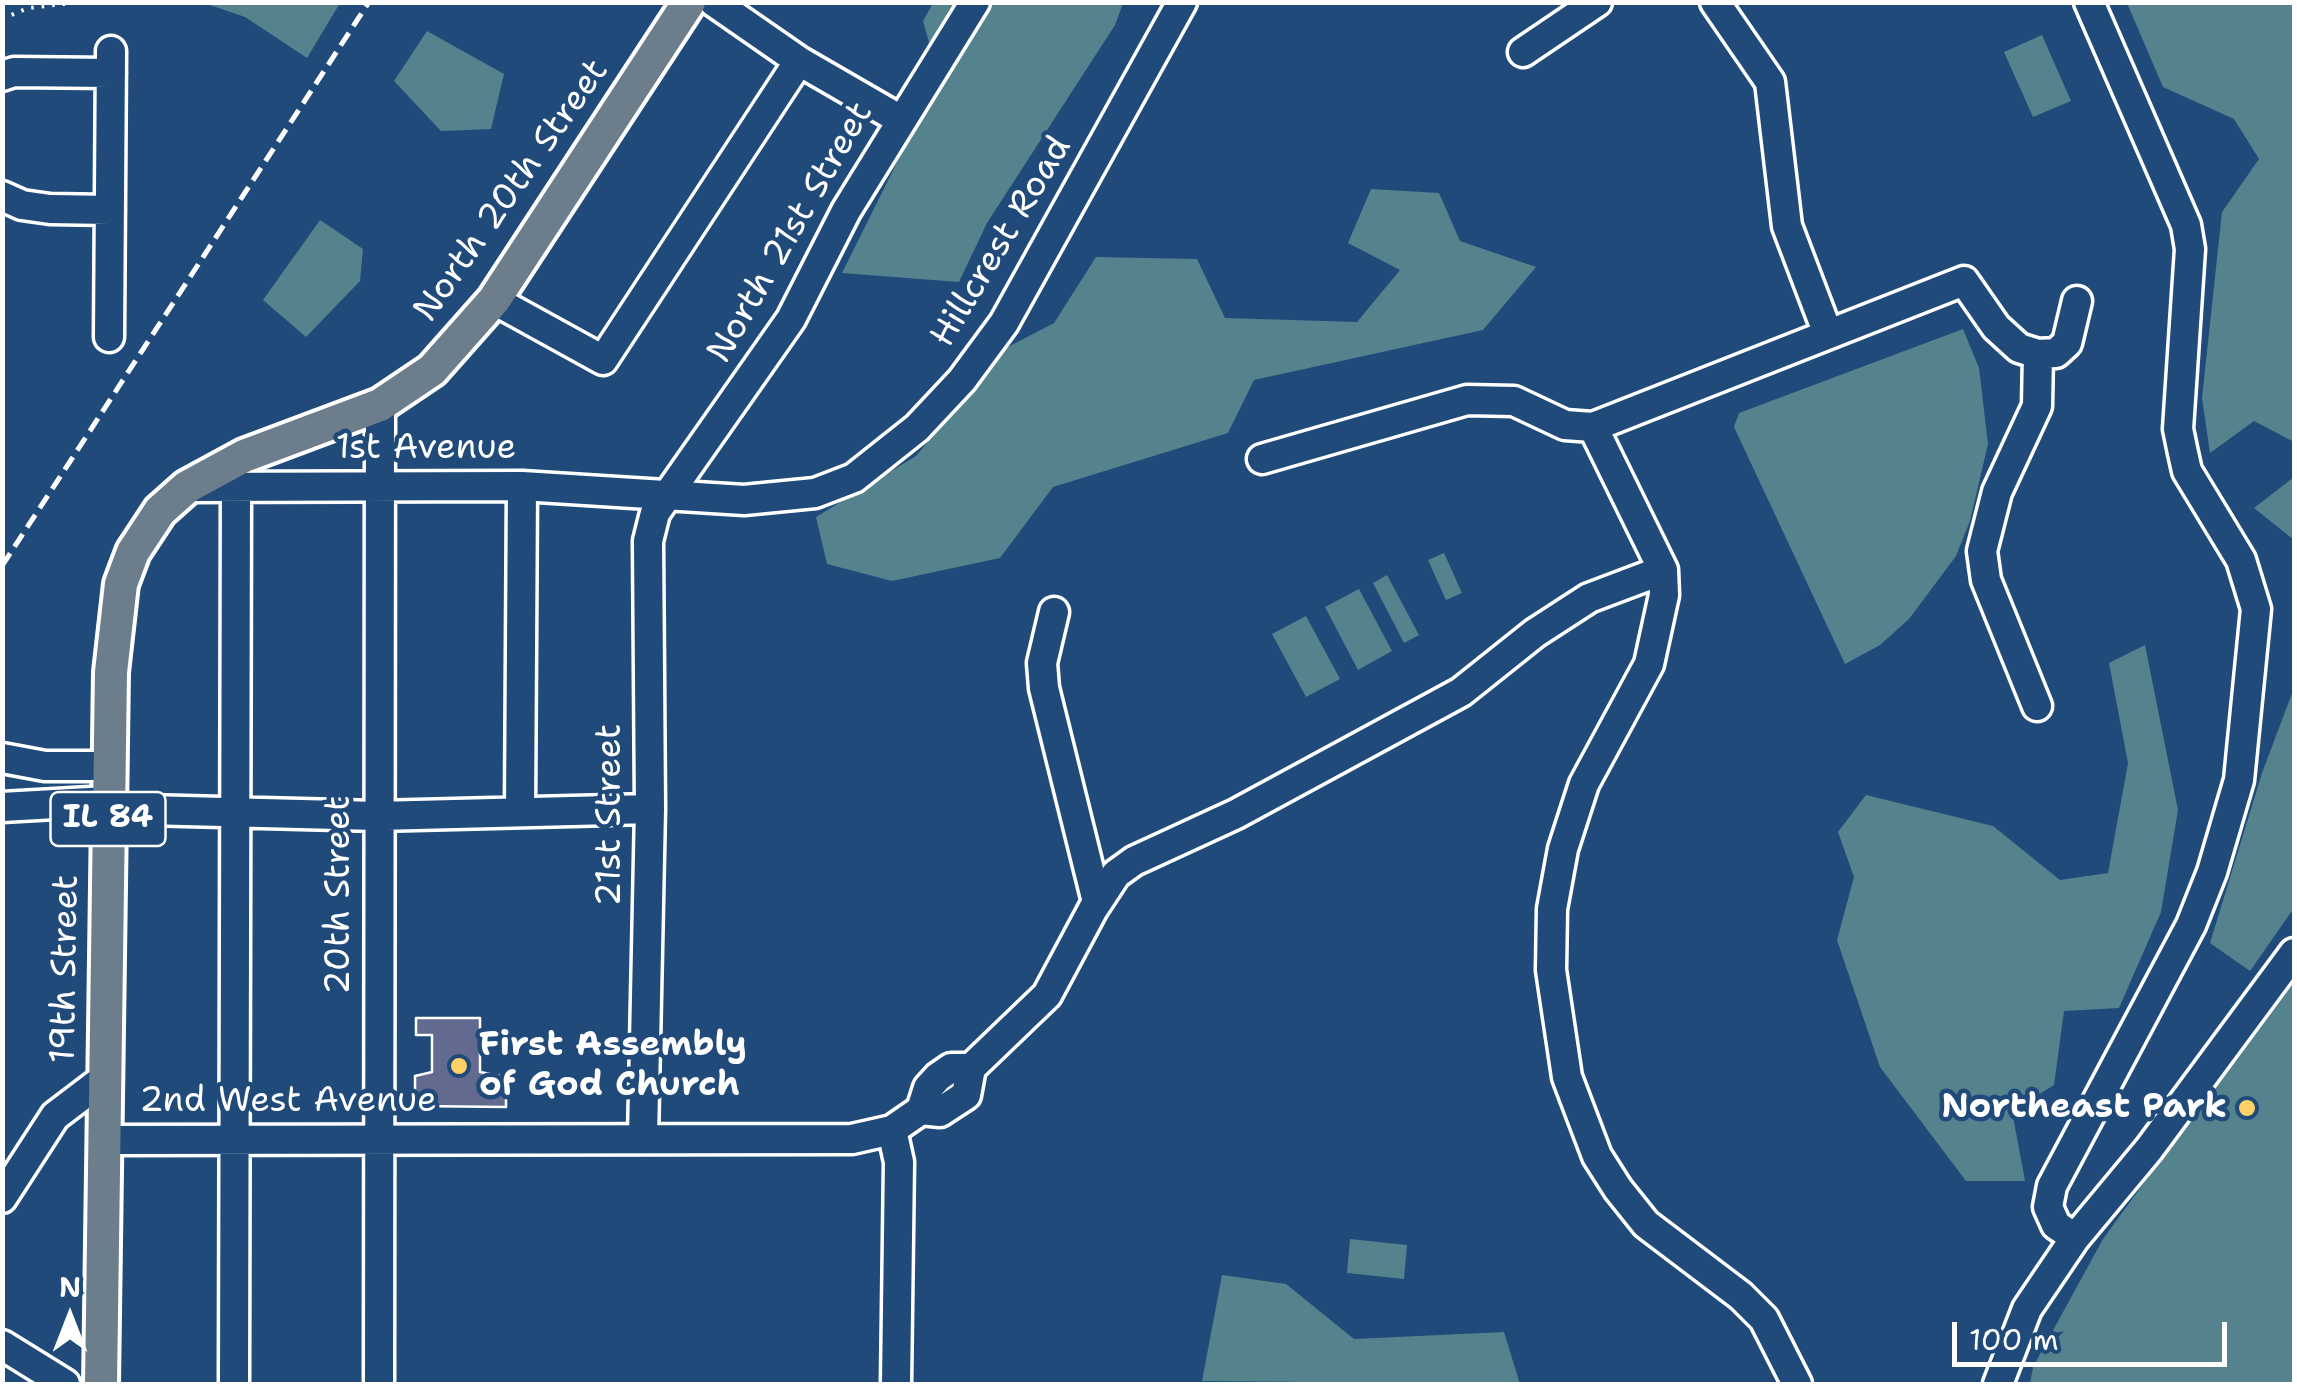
<!DOCTYPE html>
<style>
body{margin:0}
#map{position:relative;width:2297px;height:1387px;overflow:hidden;background:#1f4a7a;font-family:"Shantell Sans",sans-serif}
canvas{display:block}
.frame{position:absolute;inset:0;border:5px solid #fff;pointer-events:none}
.north{position:absolute;left:20px;top:1267px;width:100px;height:100px;-webkit-text-stroke:8px #1f4a7a;paint-order:stroke;rotate:0deg;font-size:28px;font-weight:700;line-height:40px;text-align:center;color:#fff}
.north::after{content:'';display:block;margin:auto;width:35px;height:45px;background:#fff;clip-path:polygon(50% 0,100% 100%,50% 72%,0 100%)}
.scale{position:absolute;left:1952px;top:1322px;width:275px;height:45px;box-sizing:border-box;border:5px solid #fff;border-top:0;padding-left:12px;font-size:30px;line-height:35px;white-space:nowrap;color:#fff;-webkit-text-stroke:8px #1f4a7a;paint-order:stroke}
</style>
<div id="map">
<canvas width="2297" height="1387"></canvas>
<div class="frame"></div>
<div class="north">N</div>
<div class="scale">100 m</div>
</div>
<script>
const context = document.querySelector('canvas').getContext('2d');
context.lineJoin = 'round';
function fill(path, color) {
  context.fillStyle = color;
  context.fill(path, 'evenodd');
}
function toPath(rows) {
  const path = new Path2D();
  for (const r of rows) {
    path.moveTo(r[0], r[1]);
    for (let i = 2; i < r.length; i += 2) path.lineTo(r[i], r[i + 1]);
  }
  return path;
}
function trace(path, color, width, dash) {
  context.strokeStyle = color;
  context.lineWidth = width;
  context.lineCap = dash ? 'butt' : 'round';
  context.setLineDash(dash || []);
  context.stroke(path);
}
function write(font, color, halo, rows, align = 'center') {
  context.font = font + ' "Shantell Sans",sans-serif';
  context.lineWidth = 9;
  context.setLineDash([]);
  context.textBaseline = 'middle';
  context.strokeStyle = halo;
  context.fillStyle = color;
  for (const [text, x, y, turn = 0] of rows) {
    context.save();
    context.translate(x, y);
    context.rotate((+turn || 0) * Math.PI / 180);
    context.textAlign = isNaN(turn) ? turn : align;
    if (halo) context.strokeText(text, 0, 0);
    context.fillText(text, 0, 0);
    context.restore();
  }
}
fill(toPath([
 [204,3,340,3,307,58,245,17],
 [933,3,960,3,931,50,923,21],
 [989,3,1123,3,1115,25,987,223,959,282,842,273,932,92],
 [2127,3,2294,3,2294,442,2254,421,2210,453,2202,398,2222,212,2259,159,2234,119,2163,87],
 [427,31,504,74,491,129,441,131,394,81],
 [2042,35,2071,101,2033,117,2004,52],
 [1371,189,1439,193,1460,241,1536,267,1483,330,1254,380,1228,433,1053,487,1000,558,892,581,827,564,816,517,916,456,1006,348,1054,323,1096,257,1197,259,1225,318,1357,322,1400,270,1348,243],
 [320,220,363,249,360,281,306,337,263,300],
 [1963,329,1979,368,1988,444,1970,521,1956,556,1909,619,1880,645,1845,664,1734,427,1739,413],
 [2294,477,2294,540,2254,508],
 [1444,553,1462,593,1446,600,1428,560],
 [1387,575,1419,635,1404,643,1373,583],
 [1359,589,1392,651,1358,670,1325,607],
 [1306,616,1340,679,1306,697,1272,634],
 [2145,645,2178,810,2161,912,2119,1008,2064,1011,2054,1085,2012,1111,2025,1181,1966,1181,1880,1067,1837,940,1854,877,1838,832,1866,795,1993,826,2060,880,2108,873,2128,763,2109,663],
 [2294,688,2294,908,2250,971,2210,943,2262,773],
 [2294,977,2294,1384,2030,1384,2033,1367,2103,1239],
 [1350,1239,1407,1245,1404,1279,1347,1273],
 [1222,1275,1286,1284,1354,1339,1504,1332,1520,1384,1202,1381]
]), '#54838d');
const building = toPath([
 [416,1018,480,1018,480,1072,506,1077,506,1107,415,1106,415,1076,432,1072,432,1035,416,1035,416,1018]
]);
fill(building, '#626a90');
trace(building, '#fff', 2.5);
const minor = toPath([
 [714,2,799,61,901,120],
 [1715,2,1770,82,1787,226,1828,334],
 [1523,52,1597,2],
 [2,76,14,72,111,73],
 [2,196,22,205,50,209,110,210],
 [494,300,603,360,799,61],
 [109,337,111,51],
 [1262,459,1467,400,1514,401,1565,425,1593,427],
 [187,487,522,486,744,500,815,493,854,478,917,428,962,380,1004,323,1182,2],
 [1054,612,1042,663,1044,688,1097,902],
 [2037,706,1986,580,1982,551,1997,492,2037,406,2038,354],
 [2,758,45,766,108,766],
 [2,807,108,801],
 [108,809,377,816,650,809],
 [520,812,522,486],
 [971,1068,1047,995,1093,909,1116,874,1134,861,1236,814,1461,692,1535,633,1589,598,1663,570],
 [892,1130,899,1162,896,1384],
 [643,1138,650,809,648,541,655,513,791,319,846,211,975,2],
 [104,1140,852,1139,892,1130,921,1110,928,1088,938,1077,951,1068,971,1068,966,1095,940,1112,921,1110],
 [2,1198,55,1116,105,1078],
 [2075,1238,2056,1225,2048,1207,2052,1186,2191,925,2212,872,2239,780,2256,609,2241,560,2187,471,2183,453,2178,429,2190,249,2186,225,2089,2],
 [2,1345,65,1384],
 [234,1384,236,488],
 [379,1384,380,405],
 [1797,1384,1764,1319,1741,1296,1646,1224,1618,1189,1597,1156,1567,1077,1551,970,1552,909,1563,849,1584,784,1649,664,1664,595,1663,570,1593,427,1964,281,1996,327,2019,348,2038,354,2056,353,2067,343,2077,301],
 [1998,1384,2027,1309,2075,1238,2149,1149,2294,953]
]);
const major = toPath([
 [101,1384,111,672,121,584,133,552,160,511,187,487,244,456,380,405,432,370,494,300,689,2]
]);
trace(minor, '#fff', 35);
trace(major, '#fff', 40);
trace(toPath([
 [2,19,28,8,82,2]
]), '#fff', 4, [2.5, 8]);
trace(minor, '#1f4a7a', 28);
trace(major, '#6c7d8b', 32);
trace(toPath([
 [2,566,369,2]
]), '#fff', 5, [15, 8]);
for (const [x, y, r, color] of [
 [459,1066,10,"#ffd166"],
 [2247,1108,10,"#ffd166"]
]) {
  const dot = new Path2D();
  dot.arc(x, y, r, 0, 2 * Math.PI);
  context.fillStyle = color;
  context.fill(dot);
  trace(dot, '#1f4a7a', 4);
}
for (const [x, y, w] of [
 [108,819,115]
]) {
  const box = new Path2D();
  box.roundRect(x - w / 2, y - 27, w, 54, 8);
  context.fillStyle = '#1f4a7a';
  context.fill(box);
  trace(box, '#fff', 2.5);
}
write('bold 32px', '#fff', null, [
 ["IL 84",108,819]
]);
write('35px', '#fff', '#1f4a7a', [
 ["North 20th Street",512,191,-55],
 ["North 21st Street",791,233,-60],
 ["Hillcrest Road",1002,242,-59],
 ["1st Avenue",426,449],
 ["21st Street",611,815,-90],
 ["20th Street",340,895,-90],
 ["19th Street",66,969,-89],
 ["2nd West Avenue",288,1102]
]);
write('bold 35px', '#fff', '#1f4a7a', [
 ["First Assembly",479,1046],
 ["of God Church",479,1086],
 ["Northeast Park",2227,1108,"right"]
], 'left');
</script>
